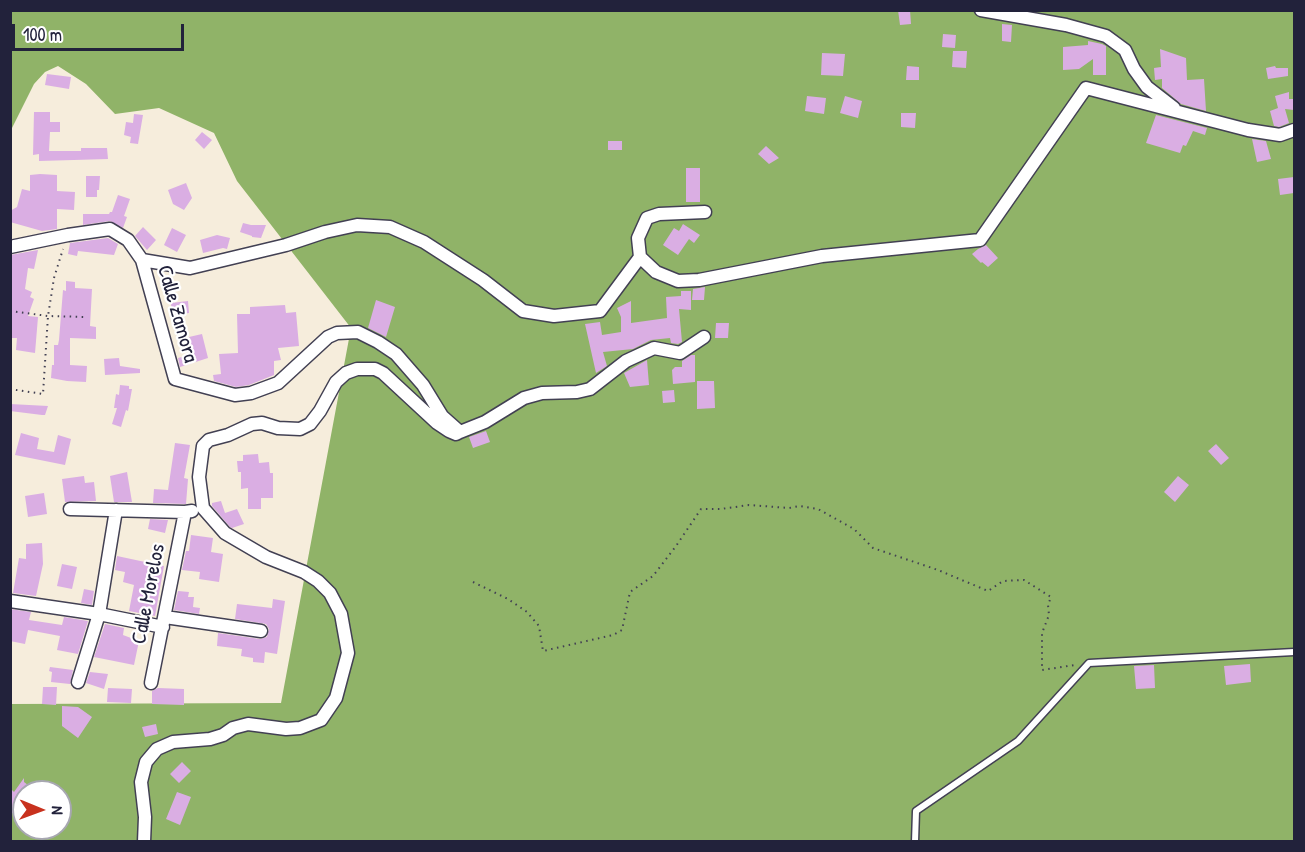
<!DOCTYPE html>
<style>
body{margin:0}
#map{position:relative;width:1305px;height:852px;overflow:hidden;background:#f6eddc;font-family:"Patrick Hand",sans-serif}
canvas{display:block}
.frame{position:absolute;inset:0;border:12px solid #22223b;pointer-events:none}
.north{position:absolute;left:12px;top:780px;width:60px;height:60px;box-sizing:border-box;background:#fff;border:2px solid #a7a7b1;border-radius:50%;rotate:91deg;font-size:16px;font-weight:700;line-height:24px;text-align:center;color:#22223b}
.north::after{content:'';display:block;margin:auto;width:21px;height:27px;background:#c8321e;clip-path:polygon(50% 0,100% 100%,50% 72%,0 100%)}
.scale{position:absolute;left:12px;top:24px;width:172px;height:27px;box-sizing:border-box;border:3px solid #22223b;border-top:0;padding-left:8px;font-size:18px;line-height:21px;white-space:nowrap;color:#22223b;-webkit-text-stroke:4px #fff;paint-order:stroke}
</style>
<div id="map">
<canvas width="1305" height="852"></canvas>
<div class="frame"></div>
<div class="north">N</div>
<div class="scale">100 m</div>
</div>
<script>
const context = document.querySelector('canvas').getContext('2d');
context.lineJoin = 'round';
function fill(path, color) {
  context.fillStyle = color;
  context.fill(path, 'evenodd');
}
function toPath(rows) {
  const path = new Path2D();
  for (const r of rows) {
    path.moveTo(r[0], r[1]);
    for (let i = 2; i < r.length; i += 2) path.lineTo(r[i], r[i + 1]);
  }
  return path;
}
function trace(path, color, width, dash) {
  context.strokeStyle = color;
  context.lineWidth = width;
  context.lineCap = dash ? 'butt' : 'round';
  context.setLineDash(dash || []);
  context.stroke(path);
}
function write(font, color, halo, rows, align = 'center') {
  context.font = font + ' "Patrick Hand",sans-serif';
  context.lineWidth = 4.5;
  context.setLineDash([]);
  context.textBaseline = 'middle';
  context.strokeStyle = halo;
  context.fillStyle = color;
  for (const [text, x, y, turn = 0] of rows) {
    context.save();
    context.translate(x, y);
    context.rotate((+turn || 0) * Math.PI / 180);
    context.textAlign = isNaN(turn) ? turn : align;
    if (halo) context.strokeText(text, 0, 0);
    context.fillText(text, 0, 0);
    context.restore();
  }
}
fill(toPath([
 [11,11,1294,11,1294,841,11,841,11,704,281,703,351,328,237,181,214,133,159,108,115,114,86,84,58,66,45,72,34,84,11,130],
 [24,792,60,792,60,828,24,828]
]), '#90b368');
fill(toPath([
 [898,10,910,10,911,24,900,25],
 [1002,24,1012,25,1011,42,1002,41],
 [943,34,956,35,955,48,942,47],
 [1088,41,1102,44,1106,46,1106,75,1093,75,1093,59,1079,69,1063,70,1063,47,1088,45],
 [1160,49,1186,58,1187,80,1204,79,1206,111,1181,104,1162,88,1162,79,1155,80,1154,68,1161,67],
 [953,51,967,51,966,68,952,67],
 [822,53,845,54,843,76,821,75],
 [907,66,919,67,919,80,906,80],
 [1275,66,1276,68,1288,68,1288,76,1268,79,1266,68],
 [47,74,71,77,69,89,45,85],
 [1289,92,1289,99,1294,99,1294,110,1285,109,1289,123,1279,127,1274,126,1270,111,1278,108,1275,96],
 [807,96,826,98,824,114,805,111],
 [845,96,862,101,858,118,840,113],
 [34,112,50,112,50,122,60,122,60,132,50,132,49,151,81,151,81,148,107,148,108,159,39,161,39,154,33,155],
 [901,113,916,113,915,128,901,127],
 [134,114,143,115,138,144,130,143,131,137,124,135,126,122,133,123],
 [1156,115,1207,128,1205,135,1193,131,1186,146,1183,145,1180,153,1146,143],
 [202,132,212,140,204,149,195,140],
 [1252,139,1266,141,1271,159,1257,162],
 [608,141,622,141,622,150,608,150],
 [766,146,779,158,769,164,758,154],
 [686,168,700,168,700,202,686,202],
 [40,174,57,175,57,191,75,192,74,210,57,209,57,229,42,231,10,222,10,211,17,207,22,189,30,191,30,175],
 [86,176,100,176,99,190,97,190,97,197,86,197],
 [1294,177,1294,193,1280,195,1278,179],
 [186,183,192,198,184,210,173,204,168,190],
 [118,195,130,199,124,216,127,217,123,228,110,221,83,225,83,214,109,214,110,212,112,212],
 [243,223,251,225,266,225,261,238,252,237,252,236,240,232],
 [683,224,700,235,694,243,689,239,678,255,663,245,674,228,679,231],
 [143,227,156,240,147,250,135,236],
 [172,228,186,235,177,252,164,245],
 [217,235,230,238,227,249,223,248,203,253,200,240],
 [108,238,118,244,114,255,78,251,77,256,68,254,70,243],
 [986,245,998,258,988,267,982,262,981,263,972,254,978,249],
 [38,250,34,269,28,268,25,289,32,292,30,297,34,299,28,316,38,317,35,353,16,350,17,338,10,338,10,255],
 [66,281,75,282,75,288,92,289,90,326,96,327,96,339,70,338,70,365,87,366,86,382,67,381,51,378,52,365,54,365,54,345,58,345,59,340,63,290,66,291],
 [705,287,704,300,692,300,693,289],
 [681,291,691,291,691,310,679,309,682,342,678,344,671,343,670,338,651,340,633,349,603,352,607,366,596,373,585,324,600,322,602,335,621,332,621,317,617,308,631,301,631,323,667,318,666,297,681,296],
 [376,300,395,307,386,337,368,328],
 [188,301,189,313,172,315,171,303],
 [285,305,286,313,296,312,299,346,278,348,281,360,274,361,274,375,249,385,236,387,214,381,213,375,221,374,219,354,238,353,237,314,250,314,250,307],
 [716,323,729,323,728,338,715,338],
 [202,334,208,358,180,367,178,358,193,354,189,337],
 [691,355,695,355,695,382,673,384,672,370,675,367,682,367,682,361],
 [119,358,120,366,140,369,140,373,105,375,104,359],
 [647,360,649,385,630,387,624,373],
 [697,381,714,381,715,408,697,409],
 [120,385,129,386,129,389,132,389,128,411,126,410,121,427,112,424,117,408,114,408,116,394,119,395],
 [674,390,675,402,663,403,662,391],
 [10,404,48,406,45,415,42,415,10,411],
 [486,431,490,442,473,448,469,437],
 [21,433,39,438,37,449,54,452,58,435,71,439,65,465,15,455],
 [175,443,190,445,184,478,188,479,186,504,153,503,154,489,168,490],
 [1216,444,1229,458,1221,465,1208,451],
 [258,454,259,463,269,462,270,473,273,473,273,498,261,498,261,509,248,509,248,488,241,489,241,472,238,472,237,461,243,461,243,455],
 [127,472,132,502,114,502,110,476],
 [84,476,85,483,94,482,96,501,65,502,62,479],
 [1178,476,1189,485,1175,502,1164,492],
 [44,493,47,514,28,517,25,496],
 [221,501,225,513,237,509,244,524,232,528,230,527,212,506,212,503],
 [150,519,168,520,165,533,148,529],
 [191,535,213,538,211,552,223,554,219,582,199,579,200,572,182,570,186,551,189,551],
 [42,543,43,564,36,596,13,593,19,558,26,559,26,544],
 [117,556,164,566,155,616,129,611,134,585,123,582,125,572,115,570],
 [62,564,77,567,72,589,57,586],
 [84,589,94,591,92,605,81,603],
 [178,591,189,592,188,597,194,597,193,607,200,608,199,614,174,610],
 [273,599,285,601,277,654,265,652,264,663,253,662,253,658,241,656,242,649,217,646,218,633,260,639,267,637,269,629,266,624,235,619,237,604,272,608],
 [10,609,31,612,29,620,62,625,64,617,88,621,78,654,57,650,60,636,28,630,25,644,10,641],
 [105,624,124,628,123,635,139,641,134,665,94,657],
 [1250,664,1251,682,1226,685,1224,666],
 [1154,665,1155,688,1136,689,1134,666],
 [50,667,73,670,70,684,51,682,52,672,49,671],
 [90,672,108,674,104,689,86,683],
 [43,687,57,687,56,705,42,704],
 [108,688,132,689,131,703,107,702],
 [158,688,184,689,184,705,152,704,152,691],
 [62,706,78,707,92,717,78,738,62,726],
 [156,724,158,734,145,737,142,727],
 [182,762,191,771,179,783,170,774],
 [24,778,24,782,37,792,24,792,24,814,19,819,10,811,10,788,14,792],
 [177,792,191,797,180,825,166,819]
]), '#daaee3');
const service = toPath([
 [915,842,916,811,1018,741,1089,663,1294,652]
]);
const minor = toPath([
 [981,10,1066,25,1106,36,1125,50,1134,69,1147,87,1174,108],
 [705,212,659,214,647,218,638,238,640,257,656,272,678,281,699,280,822,256,980,240,1086,88,1248,130,1280,135,1294,130],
 [10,247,68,235,110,229,128,240,142,260,175,379,235,395,251,393,278,383,328,337,337,333,358,332,378,342,396,354,423,385,442,416,460,432,485,422,524,398,542,393,577,392,590,389,626,361,654,348,680,353,704,337],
 [142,260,190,268,286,245,325,232,357,225,390,227,424,242,483,280,523,311,554,316,600,311,640,257],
 [70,509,185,512,192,511],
 [10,601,99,614,163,627],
 [165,617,261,631],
 [78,682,99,614,116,510],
 [151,683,185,512],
 [144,842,145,817,141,782,146,762,157,749,173,742,210,739,223,735,233,728,248,724,286,729,300,728,321,720,336,698,348,653,341,614,330,593,318,581,304,572,266,557,225,533,203,508,199,477,203,446,209,440,228,435,252,424,262,423,278,428,300,429,310,424,320,411,336,382,346,373,357,369,375,369,383,373,437,423,449,431,456,434,460,432]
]);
trace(service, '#424053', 9);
trace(minor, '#424053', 15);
trace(toPath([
 [10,311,48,316,86,317],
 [10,389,43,394,48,316,54,278,63,249],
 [473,582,508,599,527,612,539,626,543,651,613,635,622,630,630,592,653,576,676,546,701,509,721,509,749,505,789,508,799,506,818,509,854,529,873,548,938,570,988,591,1003,581,1024,580,1051,597,1048,605,1049,615,1042,633,1042,670,1075,665]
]), '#424053', 2, [1.5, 4.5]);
trace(service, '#fff', 6);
trace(minor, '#fff', 12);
write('21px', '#22223b', '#fff', [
 ["Calle Zamora",177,314,74],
 ["Calle Morelos",149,594,-79]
]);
</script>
